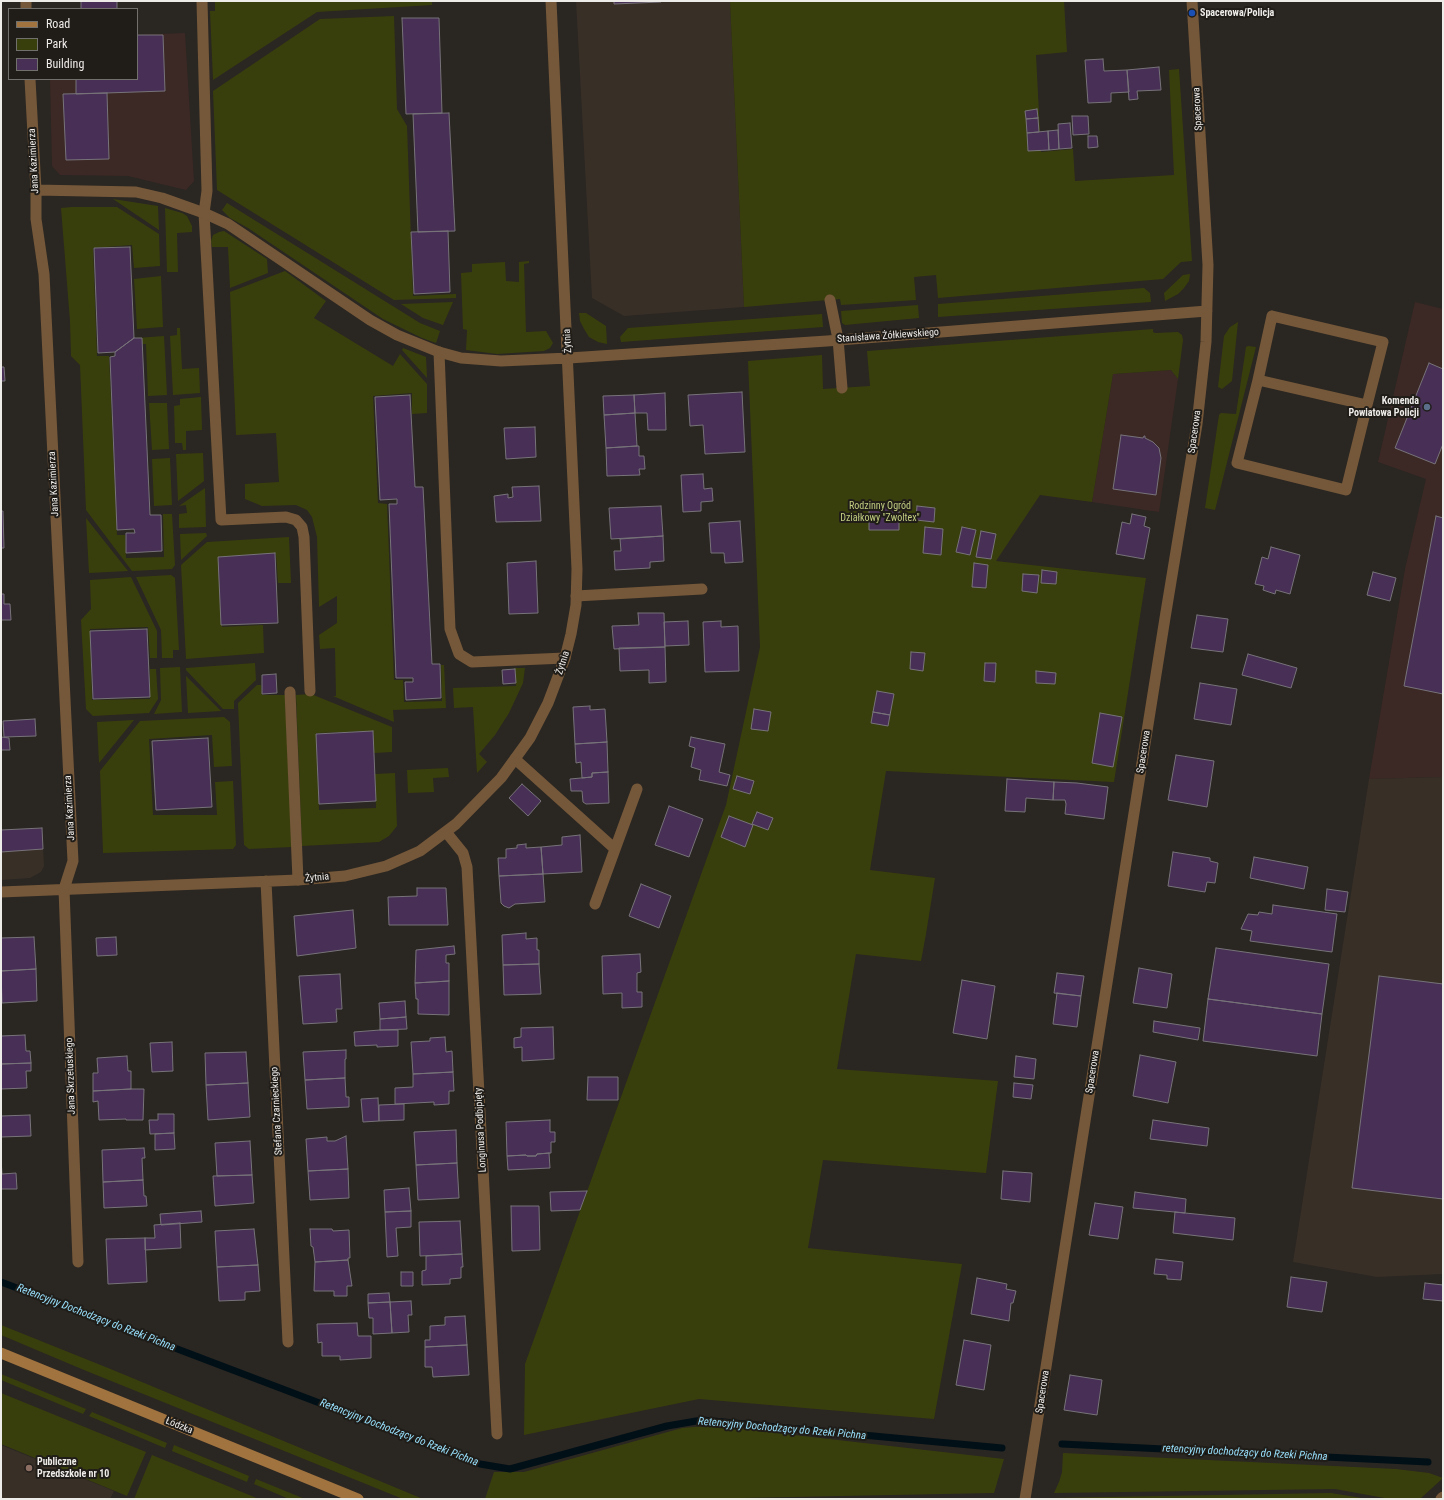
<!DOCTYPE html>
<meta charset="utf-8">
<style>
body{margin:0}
#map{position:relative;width:1444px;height:1500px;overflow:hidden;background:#2a2622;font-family:"Roboto Condensed",sans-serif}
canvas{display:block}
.frame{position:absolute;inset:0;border:2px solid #eeece9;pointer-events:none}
.legend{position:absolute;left:8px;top:8px;width:130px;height:72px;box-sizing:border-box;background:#201d19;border:1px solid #72706c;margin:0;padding:5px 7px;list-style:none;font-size:12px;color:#eeece9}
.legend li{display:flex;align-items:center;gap:8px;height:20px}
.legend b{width:20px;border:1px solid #72706c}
</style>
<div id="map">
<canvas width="1444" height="1500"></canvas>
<div class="frame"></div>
<ul class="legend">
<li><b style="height:5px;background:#a0733f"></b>Road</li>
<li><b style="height:11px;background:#393f0c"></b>Park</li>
<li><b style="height:11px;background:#472f56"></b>Building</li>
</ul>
</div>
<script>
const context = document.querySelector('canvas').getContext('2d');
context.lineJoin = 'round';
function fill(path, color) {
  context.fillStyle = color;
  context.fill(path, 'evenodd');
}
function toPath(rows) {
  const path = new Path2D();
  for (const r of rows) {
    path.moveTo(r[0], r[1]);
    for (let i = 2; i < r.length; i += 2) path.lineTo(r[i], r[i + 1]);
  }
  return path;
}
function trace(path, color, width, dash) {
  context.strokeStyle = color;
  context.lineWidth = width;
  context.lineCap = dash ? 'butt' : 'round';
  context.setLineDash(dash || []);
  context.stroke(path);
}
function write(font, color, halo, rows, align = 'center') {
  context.font = font + ' "Roboto Condensed",sans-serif';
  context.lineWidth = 4;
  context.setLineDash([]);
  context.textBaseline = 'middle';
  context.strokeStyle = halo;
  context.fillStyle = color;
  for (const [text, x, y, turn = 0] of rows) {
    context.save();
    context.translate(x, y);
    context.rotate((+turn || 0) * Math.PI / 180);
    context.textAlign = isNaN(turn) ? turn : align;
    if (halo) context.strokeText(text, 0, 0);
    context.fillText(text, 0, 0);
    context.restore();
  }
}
fill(toPath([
 [185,33,194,181,186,190,128,176,60,175,52,166,50,79,137,79,137,35],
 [1415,302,1443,309,1443,777,1369,779,1405,569,1426,479,1378,462],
 [1171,370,1178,379,1159,512,1092,502,1113,374]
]), '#3c2925');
fill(toPath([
 [576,1,730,1,744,307,624,316,592,298],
 [1443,777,1443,1274,1377,1277,1293,1262,1369,779],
 [42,828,44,866,41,872,30,878,1,880,1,830],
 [1,1445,114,1491,110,1499,1,1499]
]), '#382f27');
fill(toPath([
 [215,1,432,1,432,5,317,12,213,80,210,11,215,11],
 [730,1,1064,1,1067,52,1036,55,1041,152,1073,149,1075,181,1174,175,1169,70,1179,69,1192,261,1181,262,1163,279,938,298,936,275,914,277,916,300,841,305,840,299,744,307],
 [394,16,397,109,407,126,413,296,456,294,456,298,394,300,217,190,213,91,320,19],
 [113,199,158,206,159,230],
 [227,203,420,323,440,331,436,343,422,338,383,319,248,228,230,218,222,210],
 [72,207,117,207,159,234,160,266,134,268,132,245,93,248,97,356,109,356,117,535,125,535,126,558,164,557,163,514,172,514,175,565,172,569,132,571,86,510,80,365,71,356,70,321,61,208],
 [165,208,182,213,187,216,192,226,192,232,177,233,178,272,167,272],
 [224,231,267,259,268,273,230,288,228,247,212,247,211,241,213,235,219,232],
 [529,261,529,263,524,264,526,332,546,331,553,343,550,348,544,351,497,354,466,350,467,330,463,329,461,273,472,272,472,264,505,262,506,281,519,282,519,262],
 [285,271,326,301,314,318,393,366,400,354,427,384,427,413,412,414,412,393,373,396,378,503,387,504,394,680,403,680,404,702,442,701,441,665,444,665,446,708,393,710,394,722,333,696,336,696,335,648,320,649,319,635,337,623,337,596,319,607,317,537,312,517,307,510,296,505,262,506,245,499,245,484,279,482,276,433,236,435,230,292],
 [1190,274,1189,281,1184,288,1178,294,1165,301,1164,293,1183,275],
 [161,276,163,327,137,329,134,279],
 [1144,288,1150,293,1151,302,938,317,938,304],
 [453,302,443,325,423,318,401,304],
 [918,305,919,318,845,325,842,323,841,311],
 [579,313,586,313,606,326,607,344,598,342,589,337,584,329,580,321],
 [822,314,823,327,621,342,620,337,628,328],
 [1238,322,1232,381,1222,389,1218,387,1224,336,1230,327],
 [177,328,180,328,182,369,199,368,200,393,173,395,170,336,177,335],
 [1153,329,1153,332,1155,333,1178,332,1182,335,1183,340,1178,379,1171,370,1113,374,1092,502,1040,495,996,561,1146,578,1114,782,886,771,870,870,935,878,926,934,921,961,856,954,837,1069,998,1081,986,1173,823,1160,808,1248,962,1264,934,1419,699,1399,524,1435,525,1364,726,805,760,647,748,361,822,355,823,389,870,386,867,351],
 [164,336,167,395,148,396,146,344,137,344,137,338],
 [1248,346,1256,347,1215,510,1205,508,1219,415,1221,413,1236,414,1246,347],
 [403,348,426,357,427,378,402,350],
 [201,397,202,430,186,431,186,450,183,450,182,443,175,443,174,406,180,405,180,399],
 [149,403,167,403,169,449,152,450],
 [203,453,204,481,178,501,176,454],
 [170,458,172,505,154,506,152,459],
 [205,488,206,527,179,528,179,514,187,513,186,505,179,506],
 [86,518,128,571,89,573],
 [206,533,207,536,181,560,180,534],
 [289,537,291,583,278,583,276,554,219,557,222,627,263,625,264,653,186,659,181,565,207,542],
 [171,575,175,578,179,650,173,650,173,658,162,658,161,630,136,577],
 [131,577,157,631,157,658,150,658,148,627,90,629,92,700,150,699,150,669,156,669,158,699,149,713,93,716,86,709,81,620,91,609,90,580],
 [255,663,256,680,234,701,234,709,223,709,186,670,186,668],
 [180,667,182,712,154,714,161,700,160,668],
 [514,668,525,668,523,683,509,713,495,735,479,754,487,762,477,773,473,707,454,708,453,688,516,686],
 [186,676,221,711,188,713],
 [257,685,261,685,262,695,285,695,292,847,249,849,244,845,238,703],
 [311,694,392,727,392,752,374,753,373,731,316,733,319,810,376,808,375,774,395,773,397,826,389,836,379,842,302,846,296,695],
 [224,717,230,722,232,766,214,767,212,735,149,739,153,815,217,815,215,782,233,781,236,845,233,849,103,853,100,771,140,721],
 [134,720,99,763,97,722],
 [448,768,449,777,433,778,434,792,408,793,407,770],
 [1,1325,113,1370,423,1499,403,1499,84,1370,1,1335],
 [1,1374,86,1409,83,1414,1,1380],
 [1,1393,146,1452,127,1496,1,1444],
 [92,1412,167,1443,165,1448,89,1416],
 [705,1426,724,1427,1004,1459,994,1493,690,1499,485,1499,494,1472,524,1472,682,1428],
 [174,1445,249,1476,247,1482,172,1451],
 [1063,1453,1396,1469,1429,1473,1443,1478,1420,1499,1390,1499,1335,1489,1054,1493,1059,1482,1062,1472],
 [152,1455,259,1499,134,1499],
 [256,1479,305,1499,289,1499,254,1484],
 [1331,1493,1368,1499,1050,1499,1050,1498]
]), '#393f0c');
trace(toPath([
 [1,1282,480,1464,510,1469,667,1426,702,1420,1002,1448],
 [1062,1444,1428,1462]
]), '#011017', 7);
const building = toPath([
 [81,1,117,1,117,9,81,9,81,1],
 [614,1,661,1,661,2,614,4,614,1],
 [402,18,439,18,442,113,406,114,402,18],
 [137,35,163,35,165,91,76,94,76,79,137,79,137,35],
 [1103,59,1104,71,1127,70,1129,92,1111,93,1111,102,1088,103,1085,60,1103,59],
 [1159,67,1161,90,1137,91,1138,99,1129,100,1127,70,1159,67],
 [107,93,109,159,66,160,63,94,107,93],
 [1037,109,1038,118,1026,119,1025,111,1037,109],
 [449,113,455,231,418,232,413,114,449,113],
 [1072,116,1088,116,1089,134,1073,135,1072,116],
 [1038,118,1039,132,1027,133,1026,119,1038,118],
 [1070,123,1072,148,1059,149,1058,124,1070,123],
 [1058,130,1059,149,1049,150,1048,131,1058,130],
 [1048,131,1049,150,1028,151,1027,133,1048,131],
 [1088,136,1097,136,1098,147,1088,148,1088,136],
 [448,231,450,292,414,294,411,232,448,231],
 [130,247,134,338,115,352,98,353,94,248,130,247],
 [134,338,142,338,150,515,161,515,162,551,126,553,126,533,135,533,134,529,117,530,110,357,115,356,115,352,134,338],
 [1429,363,1443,369,1443,444,1435,464,1395,448,1429,363],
 [1,367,4,367,5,381,1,381,1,367],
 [742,392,745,452,705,454,703,425,690,426,688,395,742,392],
 [665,393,666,430,648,430,647,413,635,413,634,395,665,393],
 [410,395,415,487,423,487,432,664,440,664,441,698,406,700,405,682,413,682,413,678,396,678,389,504,397,504,397,499,380,500,375,397,410,395],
 [634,395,635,413,604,415,603,396,634,395],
 [635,413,637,446,606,448,604,415,635,413],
 [535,427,536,457,506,459,504,428,535,427],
 [1121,435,1143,438,1144,436,1145,436,1145,438,1153,442,1159,448,1161,458,1156,495,1113,489,1121,435],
 [637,446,639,446,639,456,644,456,645,469,639,469,640,475,607,476,606,448,637,446],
 [703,474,704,489,712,488,713,501,701,502,701,511,683,512,681,475,703,474],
 [539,486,541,521,496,522,494,496,508,494,508,498,513,497,512,487,539,486],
 [869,503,899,503,899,530,869,530,869,503],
 [661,506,663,536,611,539,609,508,661,506],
 [917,506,935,508,934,522,916,520,917,506],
 [1,511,3,511,4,548,1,548,1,511],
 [1132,514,1146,517,1144,526,1150,528,1144,559,1116,554,1122,522,1130,524,1132,514],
 [1436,516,1443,518,1443,694,1404,686,1436,516],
 [740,521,743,562,725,563,724,553,711,553,709,523,740,521],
 [925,527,943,529,941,555,923,553,925,527],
 [962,527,976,530,970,555,956,552,962,527],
 [981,531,996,534,991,559,976,557,981,531],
 [663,536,664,561,650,562,650,568,615,570,614,551,621,551,620,539,663,536],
 [1271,547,1300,555,1290,594,1276,590,1275,594,1263,590,1264,586,1255,584,1262,557,1268,559,1271,547],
 [275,553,278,623,221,625,218,557,275,553],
 [536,561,538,613,509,614,507,563,536,561],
 [974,563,988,565,986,588,972,587,974,563],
 [1042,570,1057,572,1056,584,1041,583,1042,570],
 [1373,572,1396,578,1390,601,1367,595,1373,572],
 [1023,574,1039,575,1037,593,1022,591,1023,574],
 [1,594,4,594,4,604,10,604,11,620,1,620,1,594],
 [638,613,664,613,665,647,614,649,612,626,639,625,638,613],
 [1197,615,1228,619,1223,652,1191,648,1197,615],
 [688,621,689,645,665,646,664,622,688,621],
 [721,621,721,627,738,626,739,671,705,672,703,622,721,621],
 [147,629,150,697,93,699,90,631,147,629],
 [665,647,666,682,649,683,649,670,620,671,619,648,665,647],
 [911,652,925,653,923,671,910,669,911,652],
 [1248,654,1297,668,1291,688,1242,675,1248,654],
 [985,663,996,663,995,682,984,681,985,663],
 [515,669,516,683,503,684,502,670,515,669],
 [1036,671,1056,673,1055,684,1036,683,1036,671],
 [276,674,277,693,262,694,262,675,276,674],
 [1200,683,1237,689,1231,725,1194,719,1200,683],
 [877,691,894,694,890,715,873,712,877,691],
 [590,706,590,710,605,709,607,742,575,744,573,707,590,706],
 [754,709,771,712,768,731,751,729,754,709],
 [873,712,890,715,888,726,871,723,873,712],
 [1100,713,1122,717,1113,767,1092,763,1100,713],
 [35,719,36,736,4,737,3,721,35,719],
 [373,731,376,801,319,804,316,734,373,731],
 [1,737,9,738,10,750,1,750,1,737],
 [691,737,725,744,719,772,730,775,727,786,699,780,701,770,691,767,695,748,689,746,691,737],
 [208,738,212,807,156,810,152,741,208,738],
 [607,742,608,772,592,773,592,777,582,778,581,762,576,763,575,744,607,742],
 [1176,755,1214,761,1207,807,1168,800,1176,755],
 [608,772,609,803,586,804,583,802,582,791,571,791,570,779,592,777,592,773,608,772],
 [737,776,754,781,750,794,733,789,737,776],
 [1007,779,1054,782,1053,800,1026,798,1025,812,1005,811,1007,779],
 [1054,782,1077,783,1108,787,1104,819,1065,814,1066,804,1065,800,1053,800,1054,782],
 [522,784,541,801,528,816,509,798,522,784],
 [669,806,703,819,689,857,655,845,669,806],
 [757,812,773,818,768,830,752,824,757,812],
 [729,816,753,825,745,847,721,837,729,816],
 [42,828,43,849,1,852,1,830,42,828],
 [580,835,582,872,543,874,541,847,562,845,562,837,580,835],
 [526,844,526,848,541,847,543,874,499,876,498,858,506,858,506,849,517,848,517,845,526,844],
 [1173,852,1210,858,1210,861,1218,863,1215,883,1207,882,1205,892,1168,886,1173,852],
 [1254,857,1308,867,1304,889,1250,878,1254,857],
 [543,874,545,902,515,904,509,908,504,906,501,903,499,876,543,874],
 [641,884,671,896,659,928,629,916,641,884],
 [417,888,446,888,448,925,389,925,388,897,417,896,417,888],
 [1327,889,1348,892,1345,912,1325,910,1327,889],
 [1273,905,1337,914,1332,952,1250,941,1252,931,1241,929,1248,914,1258,915,1259,912,1272,914,1273,905],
 [353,910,356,948,297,956,294,916,353,910],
 [526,933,526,939,537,938,537,950,539,950,539,964,503,965,502,935,526,933],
 [34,937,36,969,1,971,1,938,34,937],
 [116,937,117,955,97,956,96,938,116,937],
 [454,946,455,954,446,955,446,963,449,963,449,981,415,983,416,950,454,946],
 [1216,948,1329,964,1322,1014,1208,999,1216,948],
 [640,954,641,972,637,973,637,992,642,992,642,1007,622,1008,622,993,603,994,602,956,640,954],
 [539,964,541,994,504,995,503,965,539,964],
 [1139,968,1172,974,1167,1008,1133,1003,1139,968],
 [36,969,37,1001,2,1003,1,971,36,969],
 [1057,973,1084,976,1081,996,1054,993,1057,973],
 [340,974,342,1009,336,1009,337,1022,303,1024,299,976,340,974],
 [1379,976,1443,984,1443,1199,1352,1188,1379,976],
 [962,980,995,986,987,1039,953,1033,962,980],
 [449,981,449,1015,418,1014,418,999,416,999,415,983,449,981],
 [1057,993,1081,996,1077,1027,1053,1024,1057,993],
 [1208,999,1322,1014,1317,1056,1203,1041,1208,999],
 [405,1001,406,1017,380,1019,379,1003,405,1001],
 [406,1017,407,1029,380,1030,380,1019,406,1017],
 [1154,1021,1200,1028,1198,1040,1153,1032,1154,1021],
 [553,1027,554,1059,522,1061,522,1047,514,1048,514,1038,521,1037,521,1028,553,1027],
 [380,1030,398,1030,398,1046,377,1047,377,1045,355,1046,354,1032,380,1030],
 [25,1035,26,1051,30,1051,31,1063,1,1064,1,1036,25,1035],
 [445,1037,446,1052,452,1051,453,1072,413,1074,411,1042,430,1041,430,1038,445,1037],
 [172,1042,173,1071,152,1072,150,1043,172,1042],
 [346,1050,346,1059,345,1059,345,1078,305,1080,303,1052,346,1050],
 [246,1052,248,1083,206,1085,205,1053,246,1052],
 [1140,1055,1176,1062,1168,1103,1133,1096,1140,1055],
 [127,1056,128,1071,131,1071,131,1089,93,1091,93,1073,98,1073,97,1058,127,1056],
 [1016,1056,1036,1059,1034,1079,1014,1077,1016,1056],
 [31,1063,31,1071,26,1071,27,1088,1,1089,1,1064,31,1063],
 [453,1072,454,1091,449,1091,449,1104,434,1105,434,1102,395,1104,395,1088,413,1087,413,1074,453,1072],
 [588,1077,618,1077,618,1100,587,1100,588,1077],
 [345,1078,346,1097,349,1097,349,1107,307,1109,305,1080,345,1078],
 [248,1083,250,1117,208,1120,206,1085,248,1083],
 [1014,1083,1033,1085,1031,1099,1013,1097,1014,1083],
 [131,1089,144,1089,143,1120,126,1120,126,1119,99,1120,98,1101,93,1102,93,1091,131,1089],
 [378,1098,379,1121,363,1122,361,1099,378,1098],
 [404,1104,404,1120,379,1121,379,1105,404,1104],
 [158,1114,174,1114,174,1133,150,1134,149,1120,158,1120,158,1114],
 [30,1115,31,1136,1,1137,1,1116,30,1115],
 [550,1120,550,1132,555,1132,555,1142,551,1142,551,1153,537,1154,536,1156,527,1156,526,1155,507,1156,506,1122,550,1120],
 [1153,1120,1209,1128,1207,1146,1150,1139,1153,1120],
 [456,1130,457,1163,416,1165,414,1132,456,1130],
 [174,1133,175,1149,155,1150,155,1134,174,1133],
 [346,1136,348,1169,308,1171,306,1139,327,1137,327,1141,335,1141,346,1136],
 [250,1141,252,1175,217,1176,215,1143,250,1141],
 [144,1148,145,1158,142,1158,143,1180,103,1182,102,1150,144,1148],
 [549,1153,550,1168,508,1170,507,1156,526,1155,527,1156,536,1156,537,1154,549,1153],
 [1,1159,2,1174,16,1173,17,1189,1,1189,1,1159],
 [457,1163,459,1198,418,1200,416,1165,457,1163],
 [348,1169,349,1198,310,1200,308,1171,348,1169],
 [1003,1171,1032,1173,1030,1202,1001,1199,1003,1171],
 [252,1175,254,1203,215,1206,213,1176,252,1175],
 [143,1180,144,1196,146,1196,147,1206,104,1208,103,1182,143,1180],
 [409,1188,411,1211,385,1212,384,1190,409,1188],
 [587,1191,580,1210,551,1211,550,1192,587,1191],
 [1135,1192,1186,1199,1185,1213,1133,1208,1135,1192],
 [1095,1203,1123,1207,1118,1239,1089,1235,1095,1203],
 [511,1206,539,1206,540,1250,512,1251,511,1206],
 [201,1211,202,1222,161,1225,160,1214,201,1211],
 [411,1211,411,1227,396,1228,398,1256,387,1257,385,1212,411,1211],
 [1175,1212,1235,1218,1233,1240,1173,1233,1175,1212],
 [460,1221,462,1254,420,1256,419,1222,460,1221],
 [180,1223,181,1248,145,1250,145,1238,155,1238,154,1225,180,1223],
 [254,1229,258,1265,217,1267,215,1231,254,1229],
 [310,1229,332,1229,333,1231,349,1230,350,1258,348,1258,348,1260,315,1262,313,1247,311,1246,310,1229],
 [145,1238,147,1282,108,1284,106,1239,145,1238],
 [462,1254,463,1267,461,1267,461,1278,450,1279,450,1284,422,1285,422,1271,426,1270,426,1256,462,1254],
 [1156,1259,1183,1262,1181,1280,1167,1279,1167,1275,1154,1274,1156,1259],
 [348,1260,352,1286,347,1286,347,1296,334,1296,334,1291,314,1291,315,1262,348,1260],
 [258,1265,260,1291,245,1292,245,1300,219,1301,217,1267,258,1265],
 [401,1272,413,1272,413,1286,401,1286,401,1272],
 [1291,1277,1327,1282,1322,1312,1287,1307,1291,1277],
 [977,1278,1007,1284,1006,1289,1016,1291,1013,1303,1011,1303,1009,1321,971,1314,977,1278],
 [1425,1283,1443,1285,1443,1301,1423,1299,1425,1283],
 [389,1293,390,1302,368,1303,368,1294,389,1293],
 [411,1301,412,1315,408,1315,409,1332,392,1333,390,1302,411,1301],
 [390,1302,392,1333,373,1334,373,1318,369,1318,368,1303,390,1302],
 [465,1316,467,1345,425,1347,425,1340,430,1340,430,1326,445,1325,445,1317,465,1316],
 [357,1323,358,1336,371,1336,371,1358,340,1360,340,1356,322,1356,322,1342,318,1343,317,1324,357,1323],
 [964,1340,991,1345,984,1390,956,1385,964,1340],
 [467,1345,469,1375,433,1377,432,1367,425,1367,425,1347,467,1345],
 [1070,1375,1102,1380,1097,1415,1064,1410,1070,1375]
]);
fill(building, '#472f56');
trace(building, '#777379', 1);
trace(toPath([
 [202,1,207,191,204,213,221,520,286,517,296,520,302,527,304,537,310,691],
 [830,300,838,339,842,388],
 [1272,316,1383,342,1367,405,1258,380,1272,316],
 [439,352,450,629,459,654,472,662,565,658],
 [1258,380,1237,463,1346,490,1367,405],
 [576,596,702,589],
 [290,692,298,880],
 [515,759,615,849],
 [595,904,637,789]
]), '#755839', 11);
trace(toPath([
 [26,1,26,9],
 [30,79,36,190,36,219,44,274,73,861,64,889,78,1262],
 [36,190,136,192,162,198,204,213,228,224,370,320,397,335,439,352,461,358,501,361,569,358,827,341,1207,311],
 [446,832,463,853,467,867,497,1434],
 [266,881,288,1342],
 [1,892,298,880,345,876,386,866,420,851,456,824,501,778,530,738,548,703,565,658,571,634,576,605,577,569,551,1],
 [1025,1499,1165,618,1197,424,1206,342,1208,265,1192,1],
 [1441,1499,1443,1497]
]), '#755839', 11);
trace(toPath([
 [1,1353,358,1499]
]), '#a0733f', 11);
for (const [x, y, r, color] of [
 [1192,13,4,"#1a4fb4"],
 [1427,407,4,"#5c6f8a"],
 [29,1468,4,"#8d6e63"]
]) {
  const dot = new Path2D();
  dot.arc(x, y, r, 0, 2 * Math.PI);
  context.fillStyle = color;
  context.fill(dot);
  trace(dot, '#201d19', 1.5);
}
write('bold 10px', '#eeece9', '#201d19', [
 ["Spacerowa/Policja",1200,13],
 ["Komenda",1419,401,"right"],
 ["Powiatowa Policji",1419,413,"right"],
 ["Publiczne",37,1462],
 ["Przedszkole nr 10",37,1474]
], 'left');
write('10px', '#eeece9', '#201d19', [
 ["Spacerowa",1198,109,-93],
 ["Jana Kazimierza",34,161,-93],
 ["Stanisława Żółkiewskiego",888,336,-4],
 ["Żytnia",568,341,-93],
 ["Spacerowa",1195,432,-82],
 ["Jana Kazimierza",54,484,-93],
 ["Żytnia",563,663,-72],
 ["Spacerowa",1144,752,-81],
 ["Jana Kazimierza",70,808,-93],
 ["Żytnia",317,878,-5],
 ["Spacerowa",1093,1072,-81],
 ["Jana Skrzetuskiego",71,1076,-92],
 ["Stefana Czarnieckiego",277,1111,-93],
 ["Longinusa Podbipięty",481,1130,-93],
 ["Spacerowa",1043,1392,-81],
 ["Łódzka",179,1426,22]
]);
write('10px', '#c1cd7f', '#201d19', [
 ["Rodzinny Ogród",880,506],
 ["Działkowy \"Zwoltex\"",880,518]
]);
write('italic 11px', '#97dffb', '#201d19', [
 ["Retencyjny Dochodzący do Rzeki Pichna",96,1318,21],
 ["Retencyjny Dochodzący do Rzeki Pichna",782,1429,5],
 ["Retencyjny Dochodzący do Rzeki Pichna",399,1433,21],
 ["retencyjny dochodzący do Rzeki Pichna",1245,1453,3]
]);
</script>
